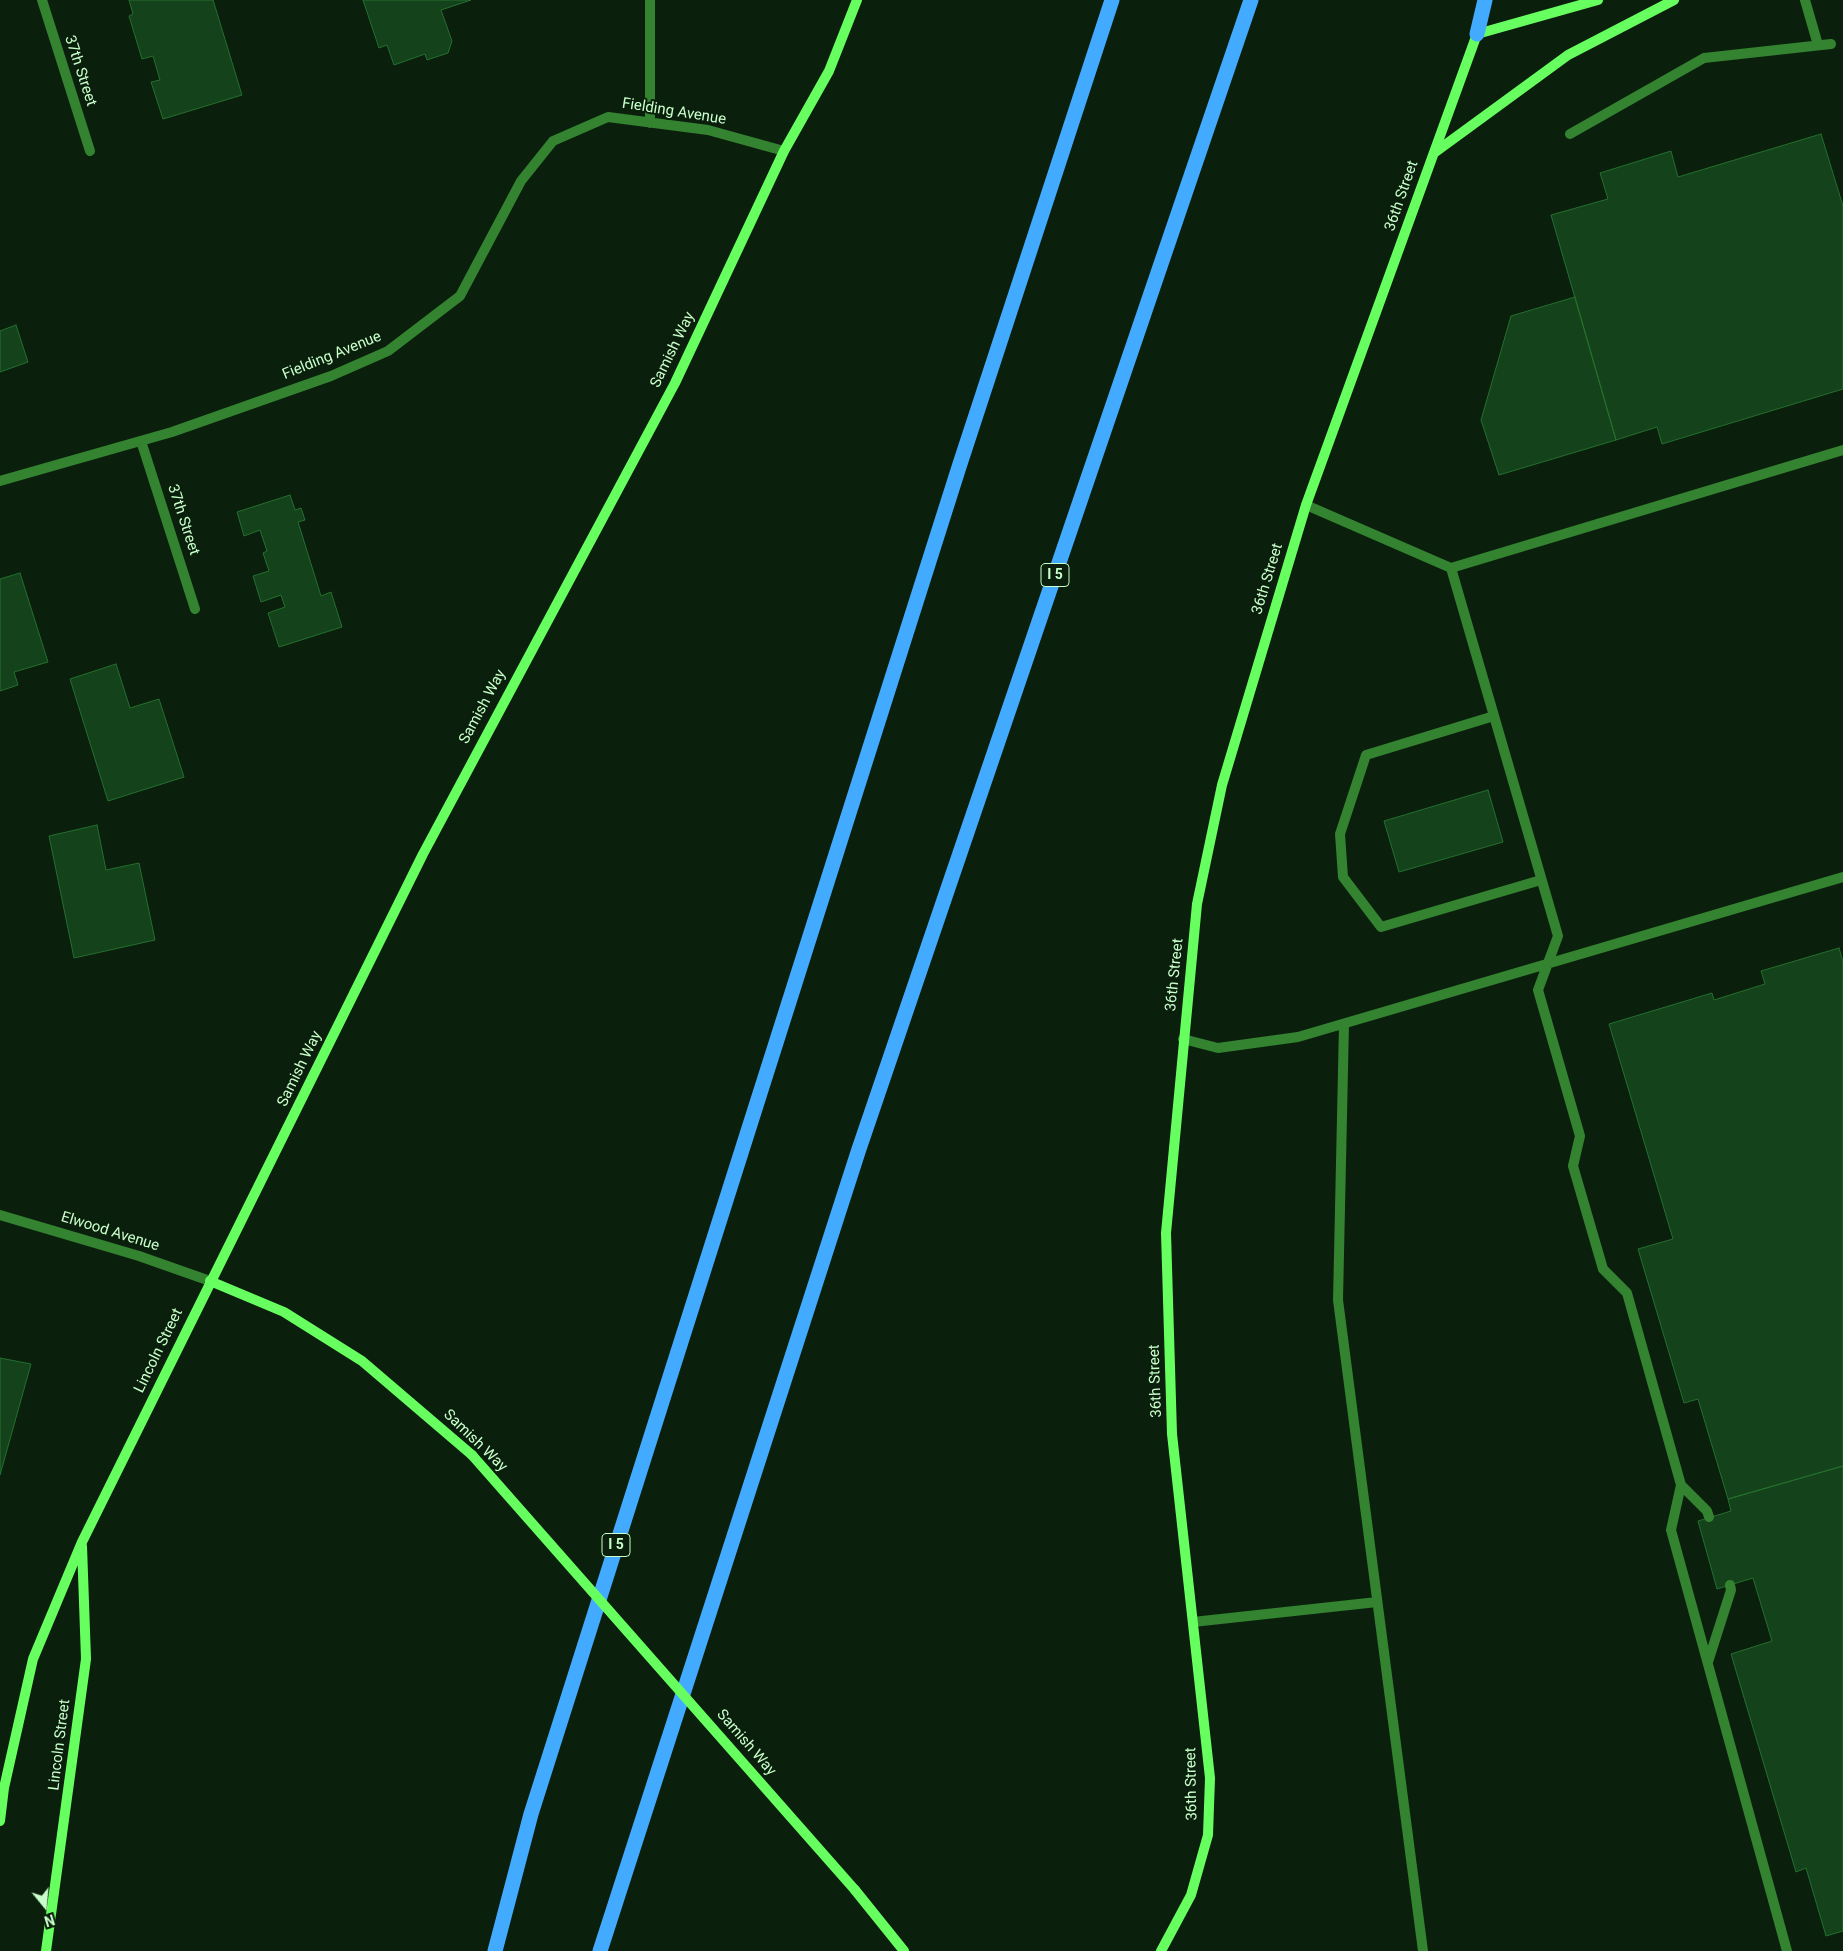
<!DOCTYPE html>
<style>
body{margin:0}
#map{position:relative;width:1843px;height:1951px;overflow:hidden;background:#0a1f0c;font-family:Roboto,sans-serif}
canvas{display:block}
.north{position:absolute;left:20px;top:1881px;width:50px;height:50px;-webkit-text-stroke:4px #0a1f0c;paint-order:stroke;rotate:163deg;font-size:14px;font-weight:700;line-height:20px;text-align:center;color:#c8ffca}
.north::after{content:'';display:block;margin:auto;width:18px;height:22px;background:#c8ffca;clip-path:polygon(50% 0,100% 100%,50% 72%,0 100%)}
</style>
<div id="map">
<canvas width="1843" height="1951"></canvas>
<div class="north">N</div>
</div>
<script>
const context = document.querySelector('canvas').getContext('2d');
context.lineJoin = 'round';
function fill(path, color) {
  context.fillStyle = color;
  context.fill(path, 'evenodd');
}
function toPath(rows) {
  const path = new Path2D();
  for (const r of rows) {
    path.moveTo(r[0], r[1]);
    for (let i = 2; i < r.length; i += 2) path.lineTo(r[i], r[i + 1]);
  }
  return path;
}
function trace(path, color, width, dash) {
  context.strokeStyle = color;
  context.lineWidth = width;
  context.lineCap = dash ? 'butt' : 'round';
  context.setLineDash(dash || []);
  context.stroke(path);
}
function write(font, color, halo, rows, align = 'center') {
  context.font = font + ' Roboto,sans-serif';
  context.lineWidth = 4;
  context.setLineDash([]);
  context.textBaseline = 'middle';
  context.strokeStyle = halo;
  context.fillStyle = color;
  for (const [text, x, y, turn = 0] of rows) {
    context.save();
    context.translate(x, y);
    context.rotate((+turn || 0) * Math.PI / 180);
    context.textAlign = isNaN(turn) ? turn : align;
    if (halo) context.strokeText(text, 0, 0);
    context.fillText(text, 0, 0);
    context.restore();
  }
}
const building = toPath([
 [129,0,213,0,242,95,163,119,151,82,160,80,153,56,142,59,129,16,133,14,129,0],
 [363,0,471,0,441,10,452,41,448,53,427,60,425,54,394,65,387,45,379,48,363,0],
 [1821,134,1843,206,1843,389,1662,444,1657,427,1616,440,1551,215,1608,199,1600,173,1671,151,1678,177,1821,134],
 [1575,297,1616,440,1499,475,1481,420,1511,316,1575,297],
 [16,325,28,362,0,372,0,331,16,325],
 [290,495,295,510,301,508,305,520,298,522,321,596,331,592,342,627,279,647,268,613,285,607,281,595,261,602,253,576,269,571,263,553,267,551,260,530,244,536,237,512,290,495],
 [20,573,48,662,14,672,18,685,0,691,0,579,20,573],
 [116,664,130,708,159,699,184,777,108,801,70,679,116,664],
 [1488,790,1503,842,1399,872,1384,821,1488,790],
 [97,825,106,870,139,863,155,940,74,958,49,836,97,825],
 [1839,948,1843,962,1843,1466,1728,1499,1698,1399,1684,1403,1638,1249,1673,1239,1609,1024,1712,993,1714,1000,1765,984,1761,971,1839,948],
 [0,1358,31,1364,0,1475,0,1358],
 [1843,1466,1843,1931,1826,1936,1806,1868,1796,1872,1731,1654,1772,1641,1753,1578,1717,1589,1698,1521,1731,1511,1728,1499,1843,1466]
]);
fill(building, '#14421a');
trace(building, '#24702e', 1);
trace(toPath([
 [1805,0,1818,45],
 [1570,134,1704,58,1831,44],
 [141,441,195,609],
 [1306,505,1451,568,1843,450],
 [1451,568,1558,936,1538,990,1580,1136,1573,1166,1603,1269,1627,1293,1681,1485,1671,1530,1787,1951],
 [1494,716,1366,755,1340,834,1343,877,1381,927,1541,880],
 [1344,1024,1338,1300,1423,1951],
 [1183,1039,1218,1048,1298,1037,1843,877],
 [1681,1485,1707,1511,1709,1517],
 [1193,1622,1377,1602],
 [1708,1662,1731,1590,1730,1585]
]), '#338330', 10);
trace(toPath([
 [42,0,90,151],
 [650,123,650,0],
 [0,481,172,432,331,376,388,351,460,296,521,181,553,141,608,117,708,130,784,151],
 [0,1215,139,1256,210,1281]
]), '#338330', 10);
trace(toPath([
 [1434,153,1568,55,1674,0],
 [210,1281,284,1312,362,1361,472,1455],
 [0,1821,4,1788,33,1659,82,1542,423,854,675,383,784,151,829,71,857,0],
 [855,1890,904,1951],
 [46,1951,86,1659,82,1546],
 [1161,1951,1191,1895,1208,1835,1210,1778,1172,1434,1166,1233,1197,904,1222,785,1306,505,1477,34,1598,0]
]), '#67ff5f', 10);
trace(toPath([
 [1477,34,1485,0],
 [495,1951,531,1814,959,467,1112,0],
 [600,1951,859,1149,1251,0]
]), '#43abff', 15);
trace(toPath([
 [472,1455,855,1890]
]), '#67ff5f', 10);
for (const [x, y, w] of [
 [1055,575,28],
 [616,1545,28]
]) {
  const box = new Path2D();
  box.roundRect(x - w / 2, y - 11.5, w, 23, 4);
  context.fillStyle = '#0a1f0c';
  context.fill(box);
  trace(box, '#c8ffca', 1);
}
write('bold 14px', '#c8ffca', null, [
 ["I 5",1055,575],
 ["I 5",616,1545]
]);
write('15px', '#c8ffca', '#0a1f0c', [
 ["37th Street",80,71,72],
 ["Fielding Avenue",674,112,9],
 ["36th Street",1402,196,-71],
 ["Samish Way",673,350,-64],
 ["Fielding Avenue",332,356,-22],
 ["37th Street",183,520,72],
 ["36th Street",1268,579,-73],
 ["Samish Way",483,707,-62],
 ["36th Street",1175,975,-84],
 ["Samish Way",300,1069,-64],
 ["Elwood Avenue",110,1232,17],
 ["Lincoln Street",159,1351,-64],
 ["36th Street",1156,1381,-92],
 ["Samish Way",475,1441,44],
 ["Samish Way",746,1743,49],
 ["Lincoln Street",60,1745,-83],
 ["36th Street",1192,1784,-91]
]);
</script>
